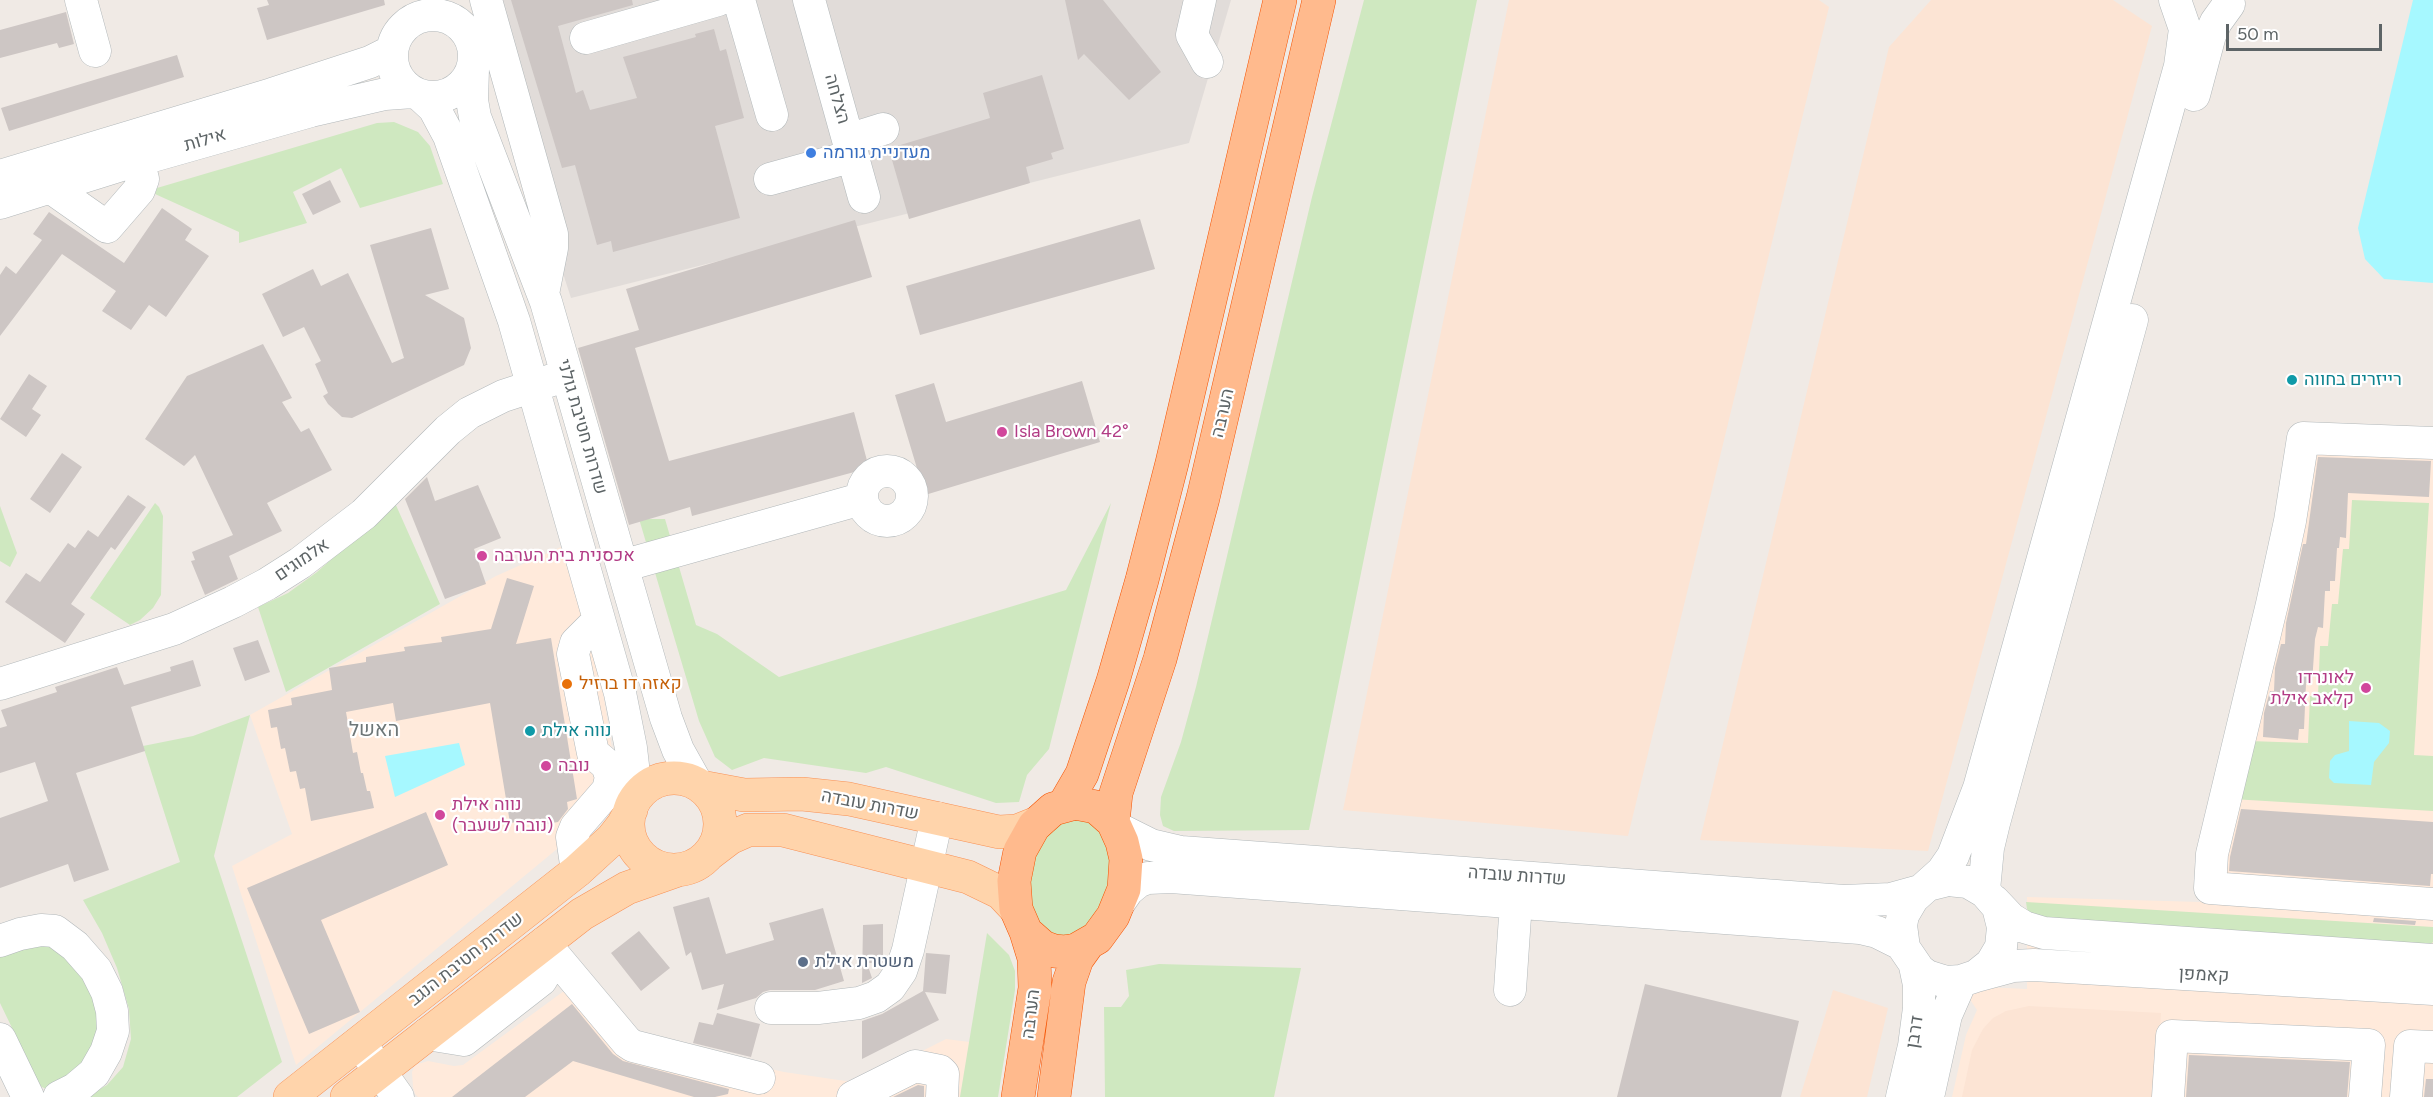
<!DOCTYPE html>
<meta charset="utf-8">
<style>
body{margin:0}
#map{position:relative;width:2433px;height:1097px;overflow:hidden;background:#f0eae5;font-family:Figtree,sans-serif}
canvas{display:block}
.scale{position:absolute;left:2226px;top:24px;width:156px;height:27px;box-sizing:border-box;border:3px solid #5d6466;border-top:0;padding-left:8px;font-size:18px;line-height:21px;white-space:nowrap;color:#5d6466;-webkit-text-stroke:4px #fff;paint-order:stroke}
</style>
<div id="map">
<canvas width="2433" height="1097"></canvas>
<div class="scale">50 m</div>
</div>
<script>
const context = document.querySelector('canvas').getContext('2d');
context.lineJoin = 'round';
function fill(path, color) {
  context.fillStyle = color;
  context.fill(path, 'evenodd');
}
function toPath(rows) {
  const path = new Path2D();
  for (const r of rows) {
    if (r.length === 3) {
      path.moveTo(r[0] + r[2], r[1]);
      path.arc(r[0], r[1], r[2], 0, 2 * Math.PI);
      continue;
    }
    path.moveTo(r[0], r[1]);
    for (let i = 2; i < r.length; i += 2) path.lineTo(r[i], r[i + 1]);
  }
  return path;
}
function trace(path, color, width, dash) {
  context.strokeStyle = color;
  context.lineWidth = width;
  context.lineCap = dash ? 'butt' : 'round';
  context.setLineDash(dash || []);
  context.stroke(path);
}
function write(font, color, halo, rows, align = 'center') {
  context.font = font + ' Figtree,Heebo,sans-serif';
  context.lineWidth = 4.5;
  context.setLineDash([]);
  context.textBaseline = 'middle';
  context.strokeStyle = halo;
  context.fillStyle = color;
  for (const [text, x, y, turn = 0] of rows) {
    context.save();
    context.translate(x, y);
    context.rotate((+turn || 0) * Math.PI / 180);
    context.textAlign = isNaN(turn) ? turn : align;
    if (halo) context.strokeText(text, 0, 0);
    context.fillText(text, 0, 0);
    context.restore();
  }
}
fill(toPath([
 [2297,434,2433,439,2433,1097,1952,1097,1966,1035,1977,1010,1961,986,2027,989,2027,897,2200,902,2206,851],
 [561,547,600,674,614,761,586,825,296,1065,232,866,292,834,250,715,496,576],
 [583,977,638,1039,784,1072,859,1083,946,1039,970,1042,960,1097,418,1097,415,1094,413,1087,412,1072,415,1065,428,1061,454,1066,463,1065]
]), '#ffeadb');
fill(toPath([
 [474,0,1231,0,1189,143,571,298]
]), '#e1dcd9');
fill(toPath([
 [1364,0,1477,0,1309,830,1174,831,1163,826,1160,815,1161,797,1181,742,1196,687,1312,197],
 [394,122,418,132,430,146,443,184,360,208,341,168,293,192,307,223,239,243,239,232,155,194,157,188,377,123],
 [2352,500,2429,503,2414,755,2433,756,2433,811,2232,799,2249,741,2308,743,2310,696,2318,696,2320,646,2328,646,2332,604,2338,604,2343,549,2349,549],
 [155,503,159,507,163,516,161,595,153,608,140,620,130,625,90,598],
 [395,503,440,604,286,692,258,607,288,593,317,572],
 [1111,503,1049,749,1027,775,1019,802,996,803,886,767,866,773,764,758,732,770,715,757,699,721,637,512,644,519,665,519,696,625,717,634,779,677,1066,590],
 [0,506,17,553,10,567,0,561],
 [250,715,214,856,282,1062,237,1097,85,1097,107,1085,123,1067,131,1039,129,1009,117,968,102,933,83,900,180,862,143,746,193,736],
 [1083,817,1107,838,1112,873,1095,920,1072,937,1050,935,1043,931,1027,894,1038,845,1060,821],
 [2026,902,2433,927,2433,942,2426,948,2053,926,2032,916,2027,909],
 [987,933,1009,955,1015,971,1015,990,998,1097,960,1097],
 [25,943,50,946,68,958,84,977,98,1001,100,1019,97,1038,87,1060,74,1074,46,1089,40,1086,0,1003,0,952],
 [1159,964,1301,968,1274,1097,1105,1097,1104,1007,1121,1007,1129,996,1126,970]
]), '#cfe8c0');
fill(toPath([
 [1509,0,1819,0,1829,7,1628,836,1343,810],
 [1931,0,2113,0,2152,26,1928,851,1700,840,1889,47],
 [1833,990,1888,1008,1867,1097,1800,1097],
 [2029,1006,2161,1013,2156,1097,1962,1097,1972,1050,1983,1029,1993,1018,2006,1011]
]), '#fce4d4');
fill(toPath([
 [2413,0,2433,0,2433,283,2384,279,2365,259,2358,228],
 [2349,721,2379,723,2390,731,2389,743,2374,762,2371,785,2334,783,2329,778,2330,761,2335,755,2349,751],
 [459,743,465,765,395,797,385,756]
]), '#a6f8ff');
fill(toPath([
 [267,0,384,0,385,5,267,40,257,8,269,5],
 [511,0,632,0,633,5,558,26,576,93,583,90,590,110,637,98,623,57,696,37,695,34,714,29,720,51,726,49,744,118,715,126,740,218,613,252,611,241,597,245,575,165,562,168],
 [1065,0,1103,0,1161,72,1129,100,1084,54,1078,60],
 [66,12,74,44,59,48,57,43,0,58,0,30],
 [177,55,184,77,9,131,1,108],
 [1042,75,1064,149,1051,153,1053,159,1026,167,1030,183,909,219,890,153,898,151,897,146,990,118,983,93],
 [330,180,341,202,313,215,302,194],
 [162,208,192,229,185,240,209,256,166,317,149,305,131,330,102,311,116,291,62,254,0,336,0,275,6,266,16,274,42,240,33,234,49,212,124,263],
 [1140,219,1155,269,920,335,906,286],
 [855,220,872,277,635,348,669,461,854,412,869,468,692,516,690,507,629,525,578,348,639,330,626,289],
 [431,228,449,289,425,295,464,318,471,348,464,365,352,418,342,417,328,404,323,396,328,393,315,364,321,361,304,327,283,337,262,294,313,269,321,286,348,273,392,363,404,358,370,245],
 [263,344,292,398,282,402,301,432,309,428,332,470,267,503,282,531,229,556,238,579,205,595,191,561,195,560,192,552,233,535,195,455,184,466,145,439,187,376],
 [29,374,47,386,32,409,41,415,26,437,0,419],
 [1082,381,1100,442,925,495,895,395,934,383,946,422],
 [62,453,82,467,50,513,30,499],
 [2318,457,2431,461,2429,497,2348,493,2346,538,2340,537,2339,548,2337,548,2335,581,2330,581,2330,591,2325,591,2323,628,2318,627,2315,639,2312,683,2306,683,2304,729,2299,729,2298,740,2263,737,2264,713,2270,691,2274,691,2275,668,2281,644,2285,644,2286,623,2303,544,2306,544],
 [427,477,435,501,478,485,501,538,474,549,486,584,445,599,405,499],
 [128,495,146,507,115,550,111,547,71,604,85,614,65,643,5,602,26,573,40,582,68,543,75,548,88,530,98,537],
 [507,578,534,586,516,644,551,638,577,799,567,802,568,809,558,822,535,826,534,819,510,823,490,703,396,721,393,703,346,712,353,753,357,752,361,773,363,773,367,791,370,791,374,808,311,821,305,788,300,789,296,771,290,772,285,748,281,749,277,727,271,728,268,710,292,705,291,698,332,690,329,668,366,662,366,657,405,651,404,647,442,642,441,637,491,629],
 [258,640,270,672,245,681,233,648],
 [193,660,201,686,131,707,145,751,76,773,109,870,74,882,68,864,0,888,0,818,48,801,35,762,0,773,0,728,7,726,1,710,57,692,55,687,117,667,124,685,171,671,170,667],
 [2241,809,2433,822,2433,874,2431,874,2430,886,2229,871,2230,857],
 [426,812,448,865,321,920,360,1012,309,1034,247,888],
 [709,897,726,954,774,940,769,923,823,908,844,981,815,990,770,990,763,992,756,998,717,1010,724,984,702,990,691,952,686,956,673,907],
 [2374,918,2416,921,2415,925,2373,922],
 [883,924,883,963,867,963,872,978,862,983,863,925],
 [639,931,670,968,641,991,611,953],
 [926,953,950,955,946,994,925,992,939,1020,862,1059,862,1021,882,1014,923,991],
 [1645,984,1799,1021,1781,1097,1617,1097],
 [572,1004,613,1054,623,1061,729,1089,728,1094,715,1097,694,1097,573,1061,525,1097,452,1097],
 [717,1013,760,1024,751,1057,693,1043,699,1022,713,1025],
 [2189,1055,2350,1062,2347,1097,2186,1097],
 [2426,1079,2433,1079,2433,1097,2424,1097],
 [918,1085,924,1086,924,1097,893,1097]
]), '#cdc6c4');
const minor = toPath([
 [81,0,95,51],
 [486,0,552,234,552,248,543,294],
 [739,0,772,115],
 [809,0,864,197],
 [1200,0,1192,35,1207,62],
 [433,56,41],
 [586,38,718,0],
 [473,69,472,100,475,117,546,302,666,718,678,750,697,784],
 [2194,95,2210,35,2216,22,2229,4],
 [421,96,434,108,449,136,514,321,620,693,631,748,635,783,634,802],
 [848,140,883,129],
 [0,176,272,94,370,62,392,51],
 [770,179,853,156],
 [50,187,107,227,139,190,143,179,133,141],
 [0,203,128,163,311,111,385,94,413,92],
 [2433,443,2303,438,2290,521,2272,604,2212,854,2210,888,2433,904],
 [887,496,25],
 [622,566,861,499],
 [0,684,174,629,233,602,267,584,300,563,364,514,448,430,469,413,503,396,552,380],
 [1117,828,1151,845,1181,852,1844,901,1891,899,1920,891],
 [577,871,572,837,576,827,608,790,611,777,607,765,593,753,573,654,576,643,599,620],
 [1928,885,1948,880,1968,882,1985,892,1998,907,2003,927,2001,947,1991,964,1976,976,1961,981,1946,982,1927,976,1919,970,1904,948,1901,925,1903,915,1913,898,1942,872,1953,856,1979,788,2180,66,2185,29,2175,0],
 [1984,890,1988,848,1994,823,2132,320],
 [1994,901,2011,919,2024,927,2044,933,2433,960],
 [1119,903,1128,890,1139,881,1148,878,1171,877,1860,928,1877,932,1903,945],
 [0,941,20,934,41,930,55,931,75,946,96,970,107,992,112,1011,113,1031,106,1052,94,1073,75,1089,59,1097],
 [544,943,627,1042,633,1046,759,1078],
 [1976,976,2013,966,2034,965,2433,989],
 [1510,990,1516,902],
 [771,1008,818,1008,859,1003,876,997,890,987,901,971,908,950,937,818],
 [427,1034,464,1040,541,980,544,975,539,947],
 [0,1039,28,1097],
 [364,1049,398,1097],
 [853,1097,915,1066,940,1071,943,1074,942,1097],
 [1902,1097,1914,1046,1919,1008,1919,985,1915,966],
 [1928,1097,1946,1015,1961,981],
 [2168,1097,2172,1036,2369,1045,2365,1097],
 [2406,1097,2410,1046,2433,1047]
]);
const major = toPath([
 [674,824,46],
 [701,787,744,795,802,794,849,799,999,832,1017,831,1037,823],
 [709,854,730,838,748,830,783,830,968,877,1001,893,1016,909],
 [290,1097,577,871,612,839,623,825,631,810],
 [347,1097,582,914,627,888,678,870]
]);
const highway = toPath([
 [1075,803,1096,807,1113,822,1122,842,1126,859,1124,889,1113,916,1097,938,1076,950,1065,952,1054,951,1043,947,1026,932,1016,909,1014,881,1020,851,1034,826,1053,809,1075,803],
 [1064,805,1082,774,1113,681,1142,580,1172,463,1280,0],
 [1113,822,1116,793,1160,659,1203,498,1319,0],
 [1018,1097,1035,988,1034,958,1026,932],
 [1054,1097,1069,982,1077,959,1087,945]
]);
trace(minor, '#b2b8ba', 33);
trace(major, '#f89156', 34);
trace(highway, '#f55200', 34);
trace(minor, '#fff', 32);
trace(major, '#ffd4ab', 33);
trace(highway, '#ffba8d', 33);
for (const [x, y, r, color] of [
 [811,153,6,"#3f7fe0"],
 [2292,380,6,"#0f9aa8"],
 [1002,432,6,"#d1479c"],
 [482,556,6,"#d1479c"],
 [567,684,6,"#e8710a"],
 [2366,688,6,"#d1479c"],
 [530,731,6,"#0f9aa8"],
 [546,766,6,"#d1479c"],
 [440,815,6,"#d1479c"],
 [803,962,6,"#5c6f8a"]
]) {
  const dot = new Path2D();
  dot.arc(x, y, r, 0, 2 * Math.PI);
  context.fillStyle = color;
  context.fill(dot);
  trace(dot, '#fff', 2);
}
write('18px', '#5d6466', '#fff', [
 ["הצלחה",837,99,74],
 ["אילות",205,140,-16],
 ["הערבה",1223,413,-77],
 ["שדרות חטיבת גולני",582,427,74],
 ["אלמוגים",302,560,-34],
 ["שדרות עובדה",870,805,11],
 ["שדרות עובדה",1517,876,4],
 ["שדרות חטיבת הנגב",466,959,-38],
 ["קאמפן",2204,975,3],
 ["הערבה",1031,1014,-83],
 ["דרבן",1915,1032,-81]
]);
write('18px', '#366cbe', '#fff', [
 ["מעדניית גורמה",823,153]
], 'left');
write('18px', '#0d838f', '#fff', [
 ["רייזרים בחווה",2304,380],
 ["נווה אילת",542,731]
], 'left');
write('18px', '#b23c85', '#fff', [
 ["Isla Brown 42°",1014,432],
 ["אכסנית בית הערבה",494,556],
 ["לאונרדו",2354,678,"right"],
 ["קלאב אילת",2354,699,"right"],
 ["נובה",558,766],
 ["נווה אילת",452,805],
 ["(נובה לשעבר)",452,826]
], 'left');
write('18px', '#c56008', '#fff', [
 ["קאזה דו ברזיל",579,684]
], 'left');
write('18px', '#4e5e75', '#fff', [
 ["משטרת אילת",815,962]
], 'left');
write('20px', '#6e7778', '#fff', [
 ["האשל",374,730]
]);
</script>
